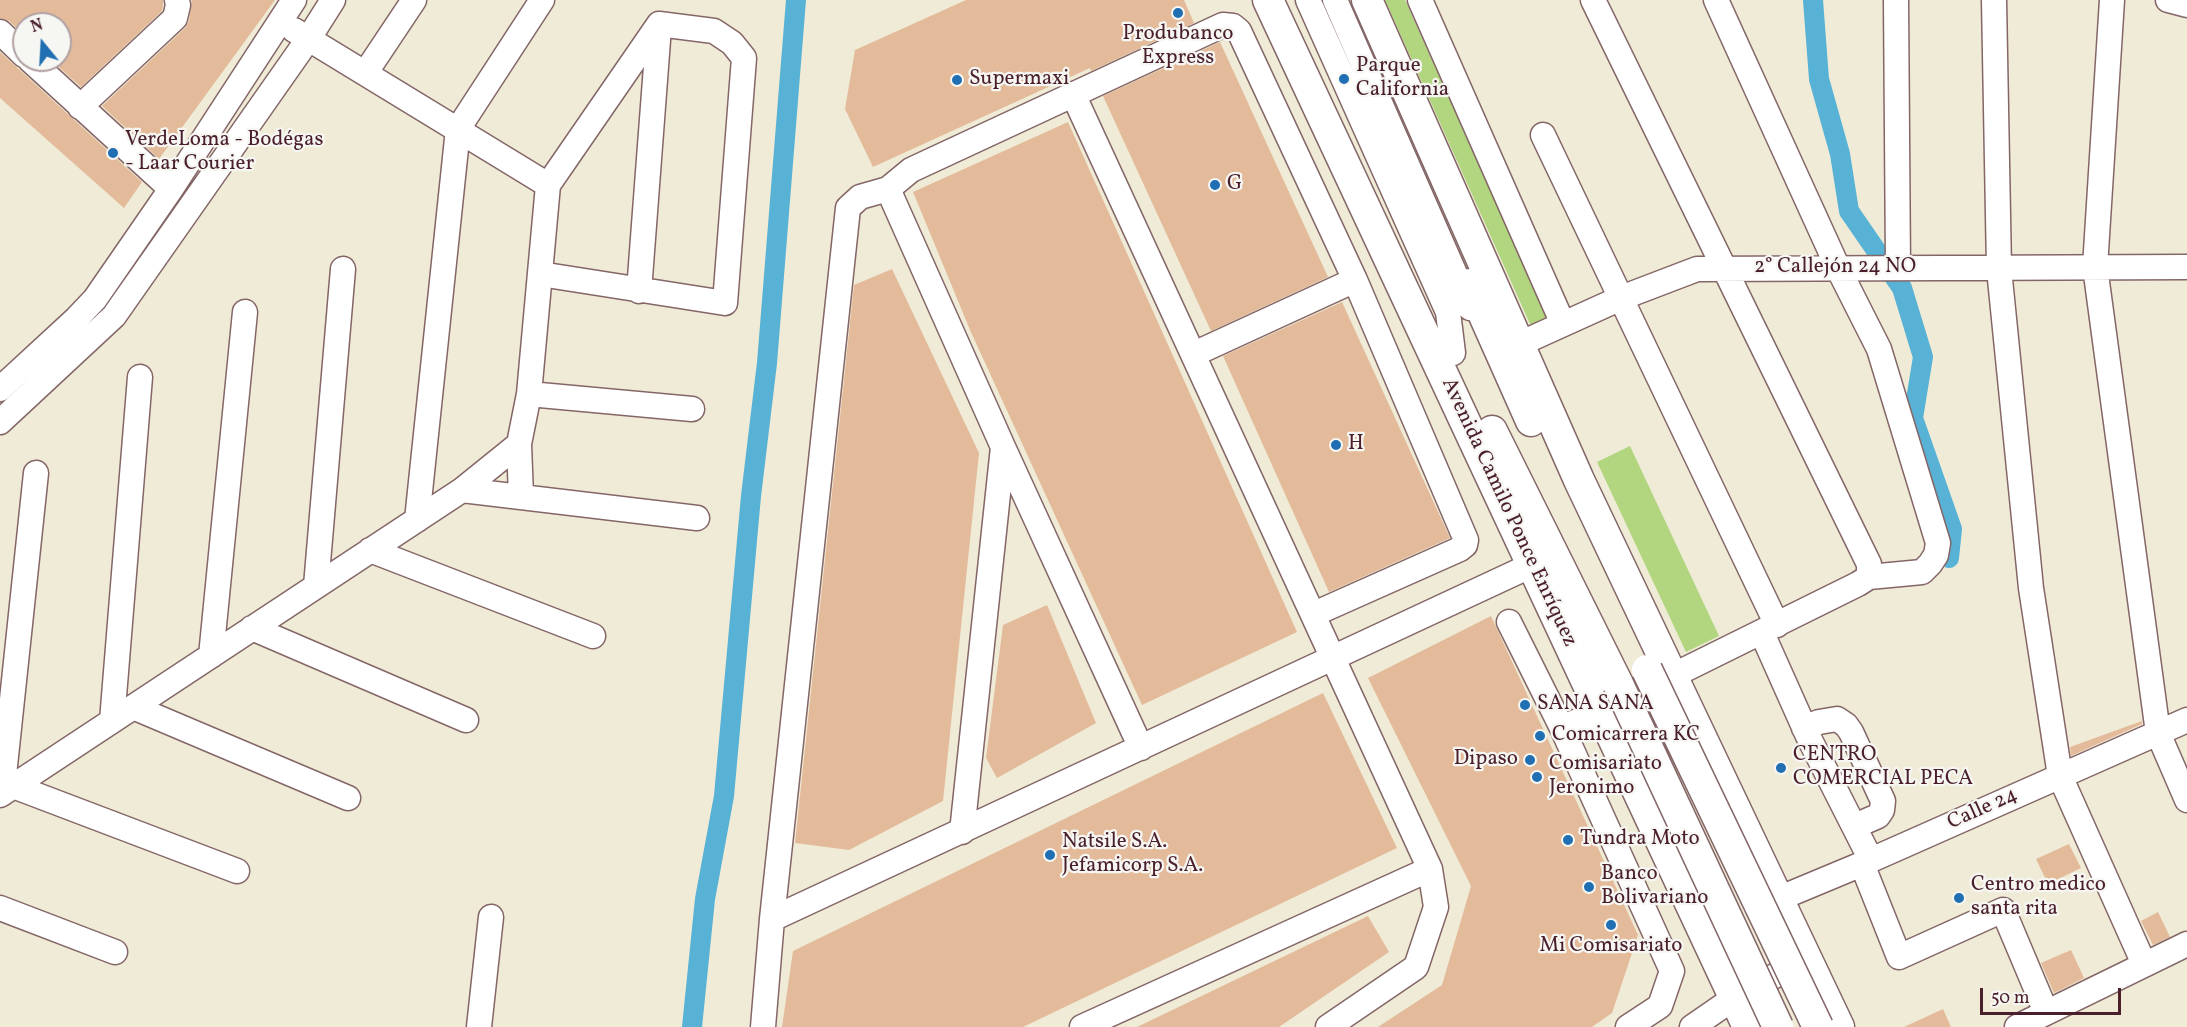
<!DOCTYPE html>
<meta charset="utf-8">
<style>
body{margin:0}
#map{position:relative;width:2187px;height:1027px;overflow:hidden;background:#efebd7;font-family:Vollkorn,serif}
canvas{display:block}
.north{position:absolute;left:12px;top:12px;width:60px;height:60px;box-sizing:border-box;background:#f6f6f2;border:2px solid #b1a0a2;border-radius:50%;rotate:342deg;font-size:16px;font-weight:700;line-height:24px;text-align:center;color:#4a1f2b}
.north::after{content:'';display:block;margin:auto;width:21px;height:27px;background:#1f6fb2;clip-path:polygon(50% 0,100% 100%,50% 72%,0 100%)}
.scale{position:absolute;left:1980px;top:988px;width:141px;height:27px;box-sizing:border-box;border:3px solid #4a1f2b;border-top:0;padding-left:8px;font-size:18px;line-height:21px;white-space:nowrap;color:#4a1f2b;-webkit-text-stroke:4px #f6f6f2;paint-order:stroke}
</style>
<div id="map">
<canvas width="2187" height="1027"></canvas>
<div class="north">N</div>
<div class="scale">50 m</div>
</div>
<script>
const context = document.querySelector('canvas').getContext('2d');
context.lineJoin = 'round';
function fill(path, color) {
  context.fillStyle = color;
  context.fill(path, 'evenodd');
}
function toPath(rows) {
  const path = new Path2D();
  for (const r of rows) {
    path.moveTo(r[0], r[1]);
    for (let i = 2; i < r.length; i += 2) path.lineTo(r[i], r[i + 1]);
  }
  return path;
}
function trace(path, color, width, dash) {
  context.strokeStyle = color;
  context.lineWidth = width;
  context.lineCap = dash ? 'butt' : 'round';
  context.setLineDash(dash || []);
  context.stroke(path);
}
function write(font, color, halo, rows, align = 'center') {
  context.font = font + ' Vollkorn,serif';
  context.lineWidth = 4.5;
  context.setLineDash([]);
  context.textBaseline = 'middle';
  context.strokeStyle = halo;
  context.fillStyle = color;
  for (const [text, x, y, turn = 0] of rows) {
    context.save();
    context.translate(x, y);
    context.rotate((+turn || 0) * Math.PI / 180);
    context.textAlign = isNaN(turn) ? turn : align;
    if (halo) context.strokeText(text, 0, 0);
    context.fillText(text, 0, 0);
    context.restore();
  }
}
fill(toPath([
 [1385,0,1405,0,1547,317,1548,323,1537,328,1530,324],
 [1630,446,1719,636,1686,652,1597,462]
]), '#b1d67f');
trace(toPath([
 [1813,0,1819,79,1840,154,1849,211,1902,288,1923,357,1913,418,1952,529,1949,558],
 [692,1027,705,899,724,796,751,496,767,363,796,0]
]), '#57b2d5', 20);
fill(toPath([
 [0,0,163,0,163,5,162,11,81,87,51,60,60,60,60,24,24,24,24,35,9,21,0,18],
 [192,0,275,0,159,159,102,106,185,28,189,21],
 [966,0,1184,0,1194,23,1091,71,1090,68,873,167,845,109,855,50],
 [1220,42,1328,277,1211,331,1103,96],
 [0,52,142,182,124,208,0,98],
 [1068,122,1297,632,1142,705,970,330,913,192],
 [892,269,979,453,943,801,849,850,795,843,854,285],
 [1342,302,1450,538,1329,592,1223,356],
 [1047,605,1096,723,997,778,986,758,1003,625],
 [1491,616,1638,935,1612,1013,1592,1027,1378,1027,1442,985,1471,886,1368,678],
 [1323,693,1397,848,1023,1027,782,1027,793,951],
 [2142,721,2142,724,2071,756,2070,747],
 [2069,844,2081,868,2048,884,2036,859],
 [2158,912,2170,937,2153,945,2141,921],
 [1368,916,1389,952,1279,1027,1137,1027],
 [2071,950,2084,978,2054,993,2041,963],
 [1943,1009,1951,1027,1904,1027]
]), '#e3bb9a');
const minor = toPath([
 [1308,0,1448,312,1453,353],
 [1335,0,1470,308],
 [1420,0,1563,324],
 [1593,0,1869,564,1869,577,1858,584,1672,676],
 [1716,0,1838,268,1879,349,1938,543,1936,555,1930,564,1922,572,1869,577],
 [1896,0,1898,268],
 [1994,0,1999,269,2031,588,2060,776,2144,964],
 [2112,0,2095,267,2158,733,2187,800],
 [2168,0,2187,5],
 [294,30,548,185],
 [0,32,24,55],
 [30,60,171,189],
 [366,72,414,0],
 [1073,94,1430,869,1436,907,1416,967,1328,1027],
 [80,107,175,18,178,5,177,0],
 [1543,135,1777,625],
 [888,189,1003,447,1141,748],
 [639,291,659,27],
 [1504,351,1621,298,1697,269,2187,267],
 [1194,354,1355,280],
 [0,389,76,319,95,299,171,189,294,0],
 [529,394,692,409],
 [0,422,114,316,309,38,333,0],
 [462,490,697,518],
 [521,497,519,444,529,394,548,185,659,24,714,31,732,43,744,58,725,303,540,274],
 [417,520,458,129,542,0],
 [370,550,593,636],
 [316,586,343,269],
 [1509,622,1562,728,1600,711],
 [252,628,466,720],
 [1762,633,1808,736,1871,860],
 [211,656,245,312],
 [133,707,348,798],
 [112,721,140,377],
 [1562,728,1672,971,1660,1006,1628,1027],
 [1804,728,1819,722,1837,719,1846,725,1851,732,1883,801,1882,810,1878,816,1855,826],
 [13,786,237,871],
 [2,794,36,473],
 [0,795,462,490,519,444],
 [962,832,1003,447],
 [1862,864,1899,957,2003,910,2046,1012],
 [1778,899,1862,864,2187,720],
 [0,908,115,952],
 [772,919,1532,565],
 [479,1027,491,917],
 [763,1027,772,919,848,208,860,197,888,189,911,170,1223,25,1233,26,1239,31,1355,280,1466,540,1465,545,1460,549,1314,614],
 [1082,1027,1430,869],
 [1692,1027,1734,998,1804,960],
 [2017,1027,2187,944]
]);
const major = toPath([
 [1268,0,1748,1027],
 [1367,0,1579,480,1839,1027],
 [1470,284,1531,421],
 [1492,431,1618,684]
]);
trace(minor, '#846667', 27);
trace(major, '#846667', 33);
trace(minor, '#fff', 24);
trace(major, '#fff', 30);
const majorBridge = toPath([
 [1647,670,1818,1027],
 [1618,684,1778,1027]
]);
trace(majorBridge, '#846667', 33, []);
trace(majorBridge, '#fff', 30);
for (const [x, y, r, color] of [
 [1178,13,6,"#1f6fb2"],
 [1344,79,6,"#1f6fb2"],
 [957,80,6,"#1f6fb2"],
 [113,153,6,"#1f6fb2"],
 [1215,185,6,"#1f6fb2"],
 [1336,445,6,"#1f6fb2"],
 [1525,705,6,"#1f6fb2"],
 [1540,736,6,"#1f6fb2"],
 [1530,760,6,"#1f6fb2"],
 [1781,768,6,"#1f6fb2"],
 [1537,777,6,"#1f6fb2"],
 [1568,840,6,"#1f6fb2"],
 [1050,855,6,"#1f6fb2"],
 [1589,887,6,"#1f6fb2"],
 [1959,898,6,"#1f6fb2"],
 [1611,925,6,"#1f6fb2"]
]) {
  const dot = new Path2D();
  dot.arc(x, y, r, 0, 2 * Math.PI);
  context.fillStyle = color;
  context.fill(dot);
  trace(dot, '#f6f6f2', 2);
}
write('21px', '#4a1f2b', '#f6f6f2', [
 ["Produbanco",1178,35,"center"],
 ["Express",1178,59,"center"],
 ["Parque",1356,67],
 ["California",1356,91],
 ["Supermaxi",969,80],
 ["VerdeLoma - Bodégas",125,141],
 ["- Laar Courier",125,165],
 ["G",1227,185],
 ["H",1348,445],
 ["SANA SANA",1537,705],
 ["Comicarrera KC",1552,736],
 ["CENTRO",1793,756],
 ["COMERCIAL PECA",1793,780],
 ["Dipaso",1518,760,"right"],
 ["Comisariato",1549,765],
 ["Jeronimo",1549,789],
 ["Tundra Moto",1580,840],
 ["Natsile S.A.",1062,843],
 ["Jefamicorp S.A.",1062,867],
 ["Banco",1601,875],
 ["Bolivariano",1601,899],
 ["Centro medico",1971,886],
 ["santa rita",1971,910],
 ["Mi Comisariato",1611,947,"center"]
], 'left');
write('21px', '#4a1f2b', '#f6f6f2', [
 ["2° Callejón 24 NO",1835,268],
 ["Avenida Camilo Ponce Enríquez",1508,513,65],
 ["Calle 24",1983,810,-24]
]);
</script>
